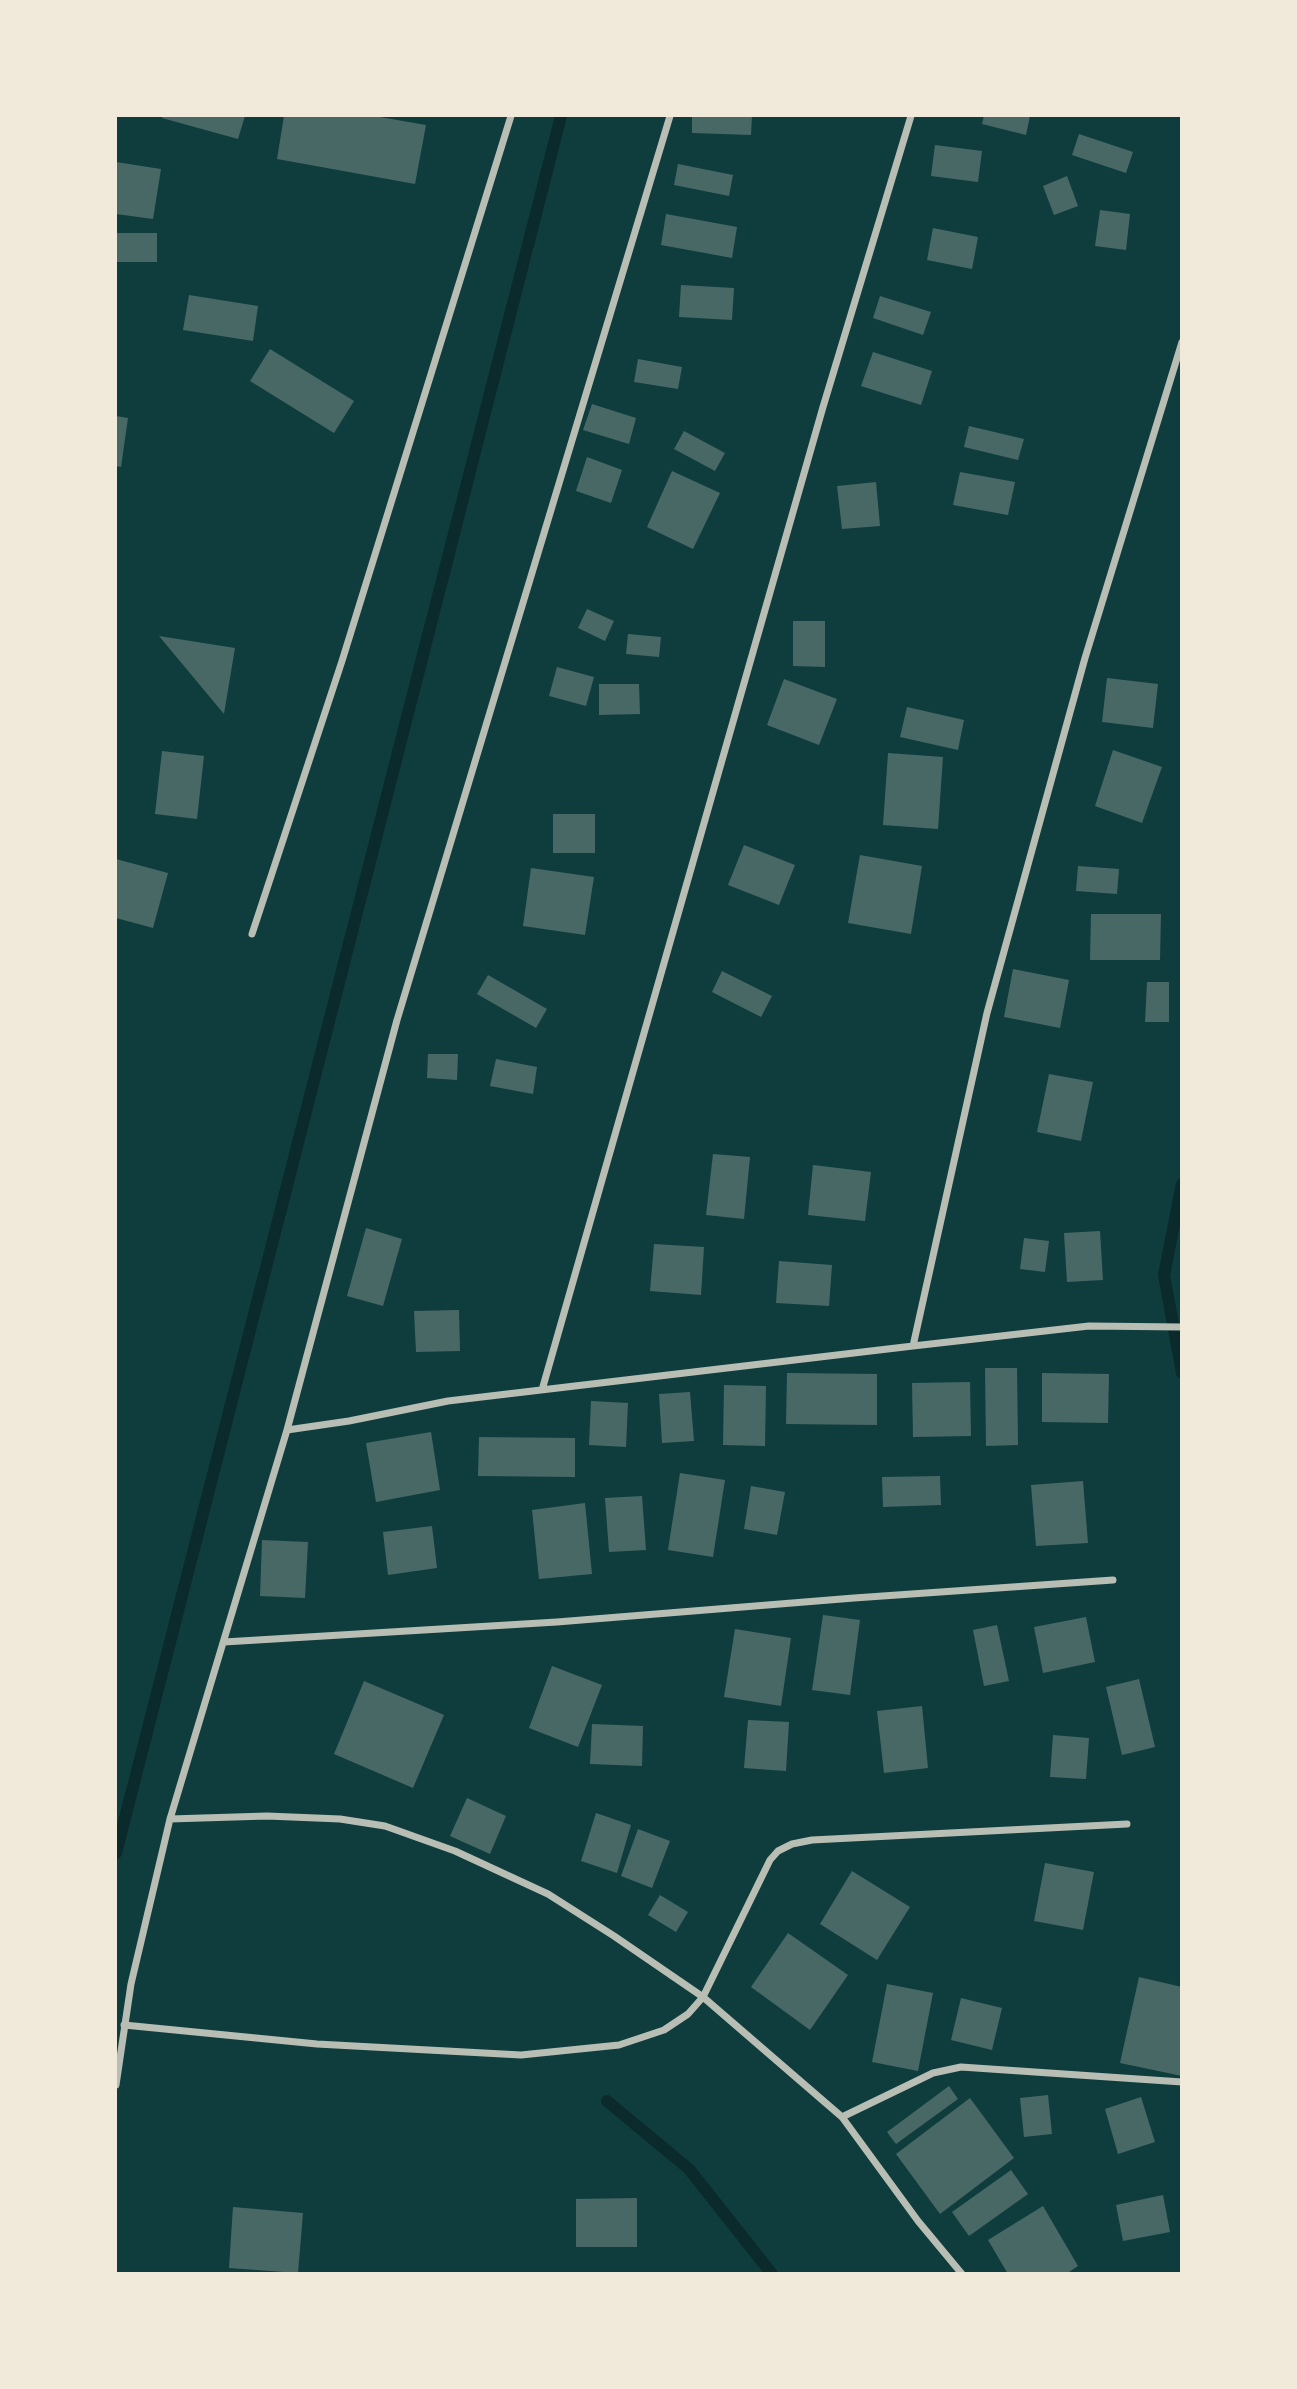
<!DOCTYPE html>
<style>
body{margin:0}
#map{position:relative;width:1297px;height:2389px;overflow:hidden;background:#0f3d3e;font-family:Inter,sans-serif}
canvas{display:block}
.frame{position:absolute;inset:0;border:117px solid #f1e9da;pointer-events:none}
</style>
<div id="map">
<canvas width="1297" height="2389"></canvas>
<div class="frame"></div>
</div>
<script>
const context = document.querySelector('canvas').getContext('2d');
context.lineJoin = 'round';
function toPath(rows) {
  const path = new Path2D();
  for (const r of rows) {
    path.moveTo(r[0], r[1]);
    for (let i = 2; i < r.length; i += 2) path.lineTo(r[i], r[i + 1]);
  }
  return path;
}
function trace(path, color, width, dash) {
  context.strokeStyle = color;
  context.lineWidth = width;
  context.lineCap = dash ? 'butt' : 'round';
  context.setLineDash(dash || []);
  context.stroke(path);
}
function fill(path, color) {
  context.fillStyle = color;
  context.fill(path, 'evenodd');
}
trace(toPath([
 [1182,1184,1164,1275,1182,1373],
 [116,1853,561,116],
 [607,2101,689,2169,772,2274]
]), '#0a2a2b', 12);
fill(toPath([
 [163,116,245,116,238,139,162,118],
 [284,116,374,116,426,125,415,184,277,159],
 [692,116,752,116,751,135,692,133],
 [984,116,1030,116,1026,135,982,124],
 [1079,134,1133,152,1126,173,1072,155],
 [935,145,982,151,978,182,931,176],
 [116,162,161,169,153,219,116,214],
 [678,164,733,175,729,196,674,185],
 [1067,176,1078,206,1054,215,1043,186],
 [1100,210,1130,214,1126,250,1095,246],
 [666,214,737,227,732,258,661,245],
 [933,228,978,237,972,269,927,260],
 [116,233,157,233,157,262,116,262],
 [681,285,734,288,732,320,679,317],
 [189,295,258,306,253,341,183,330],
 [880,296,931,312,923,335,873,318],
 [270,349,354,401,334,433,250,381],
 [873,352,932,371,921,405,861,386],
 [638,359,682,367,678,389,634,382],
 [592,404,636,418,629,444,583,430],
 [116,416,128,418,121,467,116,466],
 [969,426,1024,439,1018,460,964,447],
 [684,431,725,453,715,471,674,449],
 [587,457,622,470,611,503,576,491],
 [672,471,720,493,693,549,647,527],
 [960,472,1015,482,1008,515,953,505],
 [876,482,880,526,842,529,837,486],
 [587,609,614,621,605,641,578,628],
 [793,621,825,621,825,667,793,666],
 [628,634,661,637,659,657,626,654],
 [159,636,235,648,224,714],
 [557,667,594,677,586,706,549,696],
 [1107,678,1158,684,1153,728,1102,722],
 [784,679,837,699,819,745,767,725],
 [599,684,639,684,640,714,599,715],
 [907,707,964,720,958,750,900,737],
 [1113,750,1162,767,1142,823,1095,806],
 [162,751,204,756,197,819,155,814],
 [888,753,943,757,938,829,883,825],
 [553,814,595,814,595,853,553,853],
 [744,845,795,865,779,905,728,885],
 [860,855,922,866,911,934,848,923],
 [116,859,168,873,153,928,116,918],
 [1078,866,1119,869,1117,894,1076,891],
 [531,868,594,877,585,935,523,926],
 [1091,914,1161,914,1160,960,1090,960],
 [1013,969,1069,980,1060,1028,1004,1017],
 [722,971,772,996,761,1017,712,992],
 [488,975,547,1009,536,1028,477,994],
 [1147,982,1169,982,1169,1022,1145,1022],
 [428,1054,458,1054,457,1080,427,1078],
 [496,1059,537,1067,533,1094,490,1086],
 [1049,1074,1093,1082,1081,1141,1037,1132],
 [713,1154,750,1157,744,1219,706,1215],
 [813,1165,871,1172,865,1221,808,1215],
 [366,1228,402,1239,383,1306,347,1296],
 [1100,1231,1103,1280,1067,1282,1064,1233],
 [1024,1238,1049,1241,1045,1272,1020,1269],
 [654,1244,704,1247,701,1295,650,1291],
 [779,1261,832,1265,829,1306,776,1303],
 [459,1310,460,1351,416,1352,414,1311],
 [985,1368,1017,1368,1018,1445,986,1446],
 [787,1373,877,1374,877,1425,786,1424],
 [1042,1373,1109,1374,1108,1423,1042,1422],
 [970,1382,971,1436,913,1437,912,1383],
 [724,1385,766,1386,765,1446,723,1445],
 [690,1392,694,1441,662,1443,659,1394],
 [591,1401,628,1403,626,1447,589,1445],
 [431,1432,440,1490,376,1502,366,1443],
 [479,1437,575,1438,575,1477,478,1476],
 [680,1473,725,1480,713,1557,668,1550],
 [940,1476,941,1505,883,1507,882,1477],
 [1083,1481,1088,1543,1036,1546,1031,1485],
 [751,1486,785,1492,777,1535,744,1529],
 [642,1496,646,1550,609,1552,605,1498],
 [585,1503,592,1574,539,1579,532,1510],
 [432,1526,437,1568,388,1575,383,1532],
 [262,1540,308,1542,305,1598,260,1596],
 [823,1615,860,1620,850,1695,812,1690],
 [1086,1617,1095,1662,1043,1673,1034,1627],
 [997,1625,1009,1681,984,1686,973,1630],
 [735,1629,791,1638,781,1706,724,1697],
 [552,1666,602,1685,578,1747,529,1728],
 [1139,1679,1155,1747,1122,1755,1106,1687],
 [364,1681,444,1715,413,1788,334,1754],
 [922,1706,928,1768,884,1773,877,1711],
 [748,1720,789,1722,786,1771,744,1768],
 [592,1724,643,1726,642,1766,590,1764],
 [1053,1735,1089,1738,1086,1779,1050,1777],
 [467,1798,506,1816,490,1854,450,1836],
 [596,1813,631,1825,617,1873,581,1861],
 [638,1829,670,1841,652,1888,621,1876],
 [1045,1863,1094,1872,1083,1930,1034,1921],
 [852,1871,910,1907,877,1960,820,1924],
 [660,1895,688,1912,676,1932,648,1915],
 [788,1933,848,1975,810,2030,751,1987],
 [1139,1977,1182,1987,1182,2076,1120,2063],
 [887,1984,933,1993,918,2071,872,2062],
 [961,1998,1002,2008,992,2050,951,2040],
 [949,2086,958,2099,896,2144,887,2132],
 [1048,2095,1052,2134,1024,2137,1020,2098],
 [1141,2097,1155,2142,1118,2154,1105,2109],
 [970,2098,1014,2158,940,2214,896,2154],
 [1011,2170,1028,2194,969,2236,952,2212],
 [1163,2195,1170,2232,1123,2241,1116,2205],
 [637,2198,637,2247,576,2247,576,2199],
 [1043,2206,1078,2266,1066,2274,1008,2274,988,2240],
 [233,2207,303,2213,298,2273,229,2268]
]), '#486865');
trace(toPath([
 [252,934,342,661,511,116],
 [913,1346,987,1013,1085,658,1182,342],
 [542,1390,823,407,911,116],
 [287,1430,397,1020,670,116],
 [224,1642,557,1622,854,1598,1113,1580],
 [170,1819,267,1816,340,1819,385,1826,455,1851,548,1894,614,1936,703,1997,842,2117,918,2221,962,2274],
 [124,2025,317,2044,521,2055,619,2045,664,2030,688,2014,703,1997,770,1860,778,1851,792,1844,812,1840,1127,1824],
 [116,2085,131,1984,170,1819,287,1430,349,1421,448,1401,913,1346,1089,1326,1182,1327],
 [842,2117,933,2073,961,2067,1182,2082]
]), '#b8beb3', 7);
</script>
